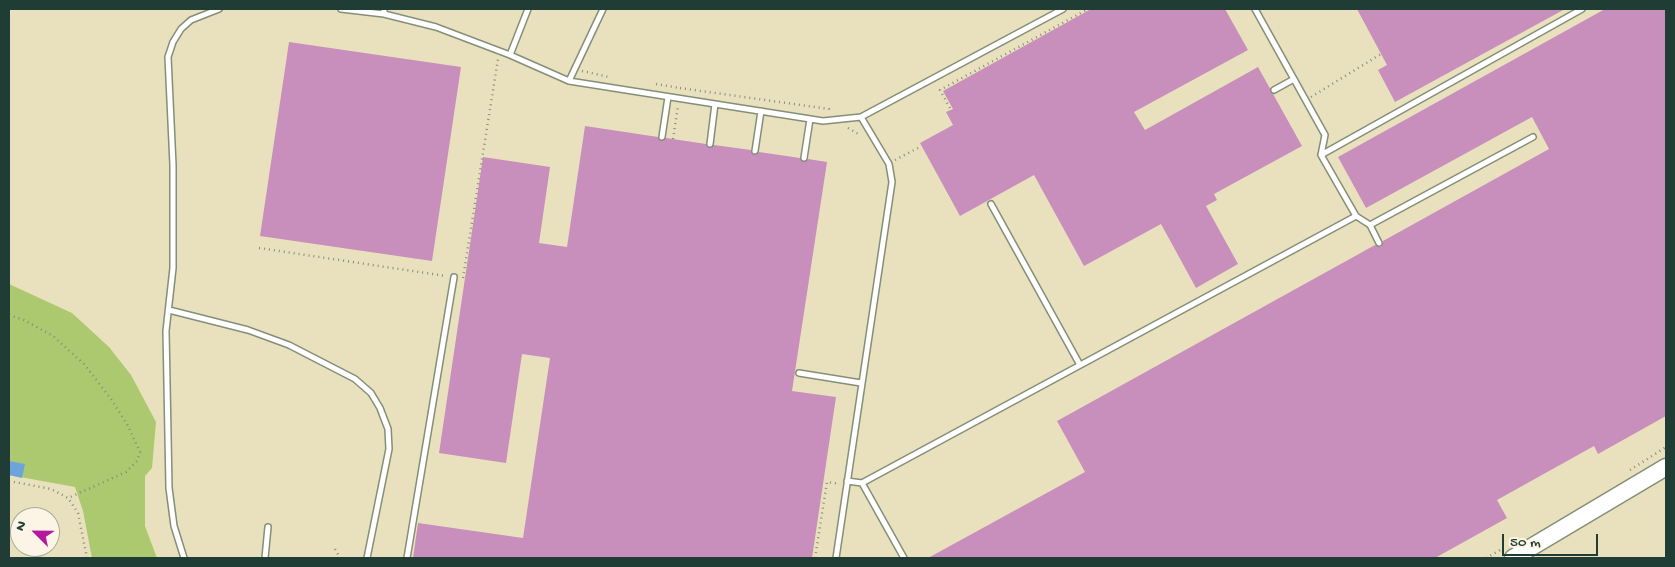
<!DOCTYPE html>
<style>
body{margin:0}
#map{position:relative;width:1675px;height:567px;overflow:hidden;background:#e9e1bd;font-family:"Gochi Hand",sans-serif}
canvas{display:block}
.frame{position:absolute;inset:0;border:10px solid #1f3d34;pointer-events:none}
.north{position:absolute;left:10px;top:507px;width:50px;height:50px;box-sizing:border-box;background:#fcf5e5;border:1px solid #a4ab9e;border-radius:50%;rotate:293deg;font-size:14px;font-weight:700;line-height:20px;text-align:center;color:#1f3d34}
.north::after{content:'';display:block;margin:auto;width:18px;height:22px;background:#b5179e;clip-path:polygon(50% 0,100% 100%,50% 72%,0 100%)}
.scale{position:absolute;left:1502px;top:534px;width:96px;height:22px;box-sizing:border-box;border:2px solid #1f3d34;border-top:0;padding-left:6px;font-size:15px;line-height:18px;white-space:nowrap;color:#1f3d34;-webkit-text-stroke:4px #fcf5e5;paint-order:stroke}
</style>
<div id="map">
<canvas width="1675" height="567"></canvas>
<div class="frame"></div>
<div class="north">N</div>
<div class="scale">50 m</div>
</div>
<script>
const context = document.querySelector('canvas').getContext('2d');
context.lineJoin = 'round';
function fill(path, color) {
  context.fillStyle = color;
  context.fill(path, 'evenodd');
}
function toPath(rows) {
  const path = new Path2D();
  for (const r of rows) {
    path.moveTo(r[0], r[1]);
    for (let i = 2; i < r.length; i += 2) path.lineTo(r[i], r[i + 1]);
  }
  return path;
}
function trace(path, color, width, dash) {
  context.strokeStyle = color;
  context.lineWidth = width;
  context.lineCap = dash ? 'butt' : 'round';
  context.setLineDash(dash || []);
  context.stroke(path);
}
fill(toPath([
 [9,284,72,313,109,347,131,375,156,422,152,468,145,476,145,526,157,558,92,558,83,511,75,487,9,475]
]), '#acc970');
fill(toPath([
 [9,461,25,464,22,478,9,475]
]), '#6ea4dc');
fill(toPath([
 [1091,9,1225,9,1248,50,1134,112,1145,130,1258,67,1302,146,1214,194,1217,200,1206,206,1238,264,1196,288,1161,224,1084,266,1034,175,960,216,920,143,953,125,946,112,953,109,943,91],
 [1357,9,1565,9,1395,102,1378,70,1387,65],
 [1605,9,1666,9,1666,416,1598,454,1594,446,1497,500,1507,518,1435,558,928,558,1085,472,1057,421,1375,245,1381,247,1383,241,1549,149,1532,117,1366,208,1338,157],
 [289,42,461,67,432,261,260,236],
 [585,126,658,137,662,141,666,138,706,144,709,148,714,145,751,150,755,155,759,152,800,158,804,162,808,159,827,162,792,391,836,397,812,558,413,558,418,523,523,538,550,358,522,354,506,463,439,453,483,157,550,167,539,243,567,247]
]), '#c88fbc');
const lane = toPath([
 [341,9,384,14],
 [384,9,384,14,436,27,510,55,569,81,823,121,861,117,1063,9],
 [1255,9,1325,135,1321,155,1356,216],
 [510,55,528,9],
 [569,81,603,9],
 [1274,90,1294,79],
 [662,137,668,97],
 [710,144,715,104],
 [755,151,761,111],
 [1321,155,1582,9],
 [804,158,810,119],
 [991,204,1080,365],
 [1370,225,1379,243],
 [169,310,248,330,289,345,355,379,371,393,380,408,388,429,389,449,367,558],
 [799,373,861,383],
 [847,481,862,483,1356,216,1370,225,1533,137],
 [862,483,904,558],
 [184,558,174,526,169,488,166,331,173,268,173,165,168,57,173,42,181,29,191,20,219,9],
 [265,558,268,527],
 [407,558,454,277],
 [836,558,892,182,889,164,861,117]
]);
const primary = toPath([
 [1513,558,1666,467]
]);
trace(lane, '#848f78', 8);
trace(primary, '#848f78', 19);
trace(toPath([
 [582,71,609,77],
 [656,84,680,88],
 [680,88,829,109,829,113],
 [1311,97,1381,54],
 [950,108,940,90,1088,9],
 [848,128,860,135],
 [673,139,678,106],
 [895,160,918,148],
 [259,248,446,276],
 [463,278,498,59],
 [9,315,24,320,53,336,84,364,111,399,128,426,140,452,137,461,126,472,68,498],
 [1630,470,1666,447],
 [9,481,51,489,68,498,78,513,87,558],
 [335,549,340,558],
 [815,558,827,482,840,484],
 [1486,558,1502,549]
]), '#848f78', 2.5, [1, 4]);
trace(lane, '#fff', 5);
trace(primary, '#fff', 16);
</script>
